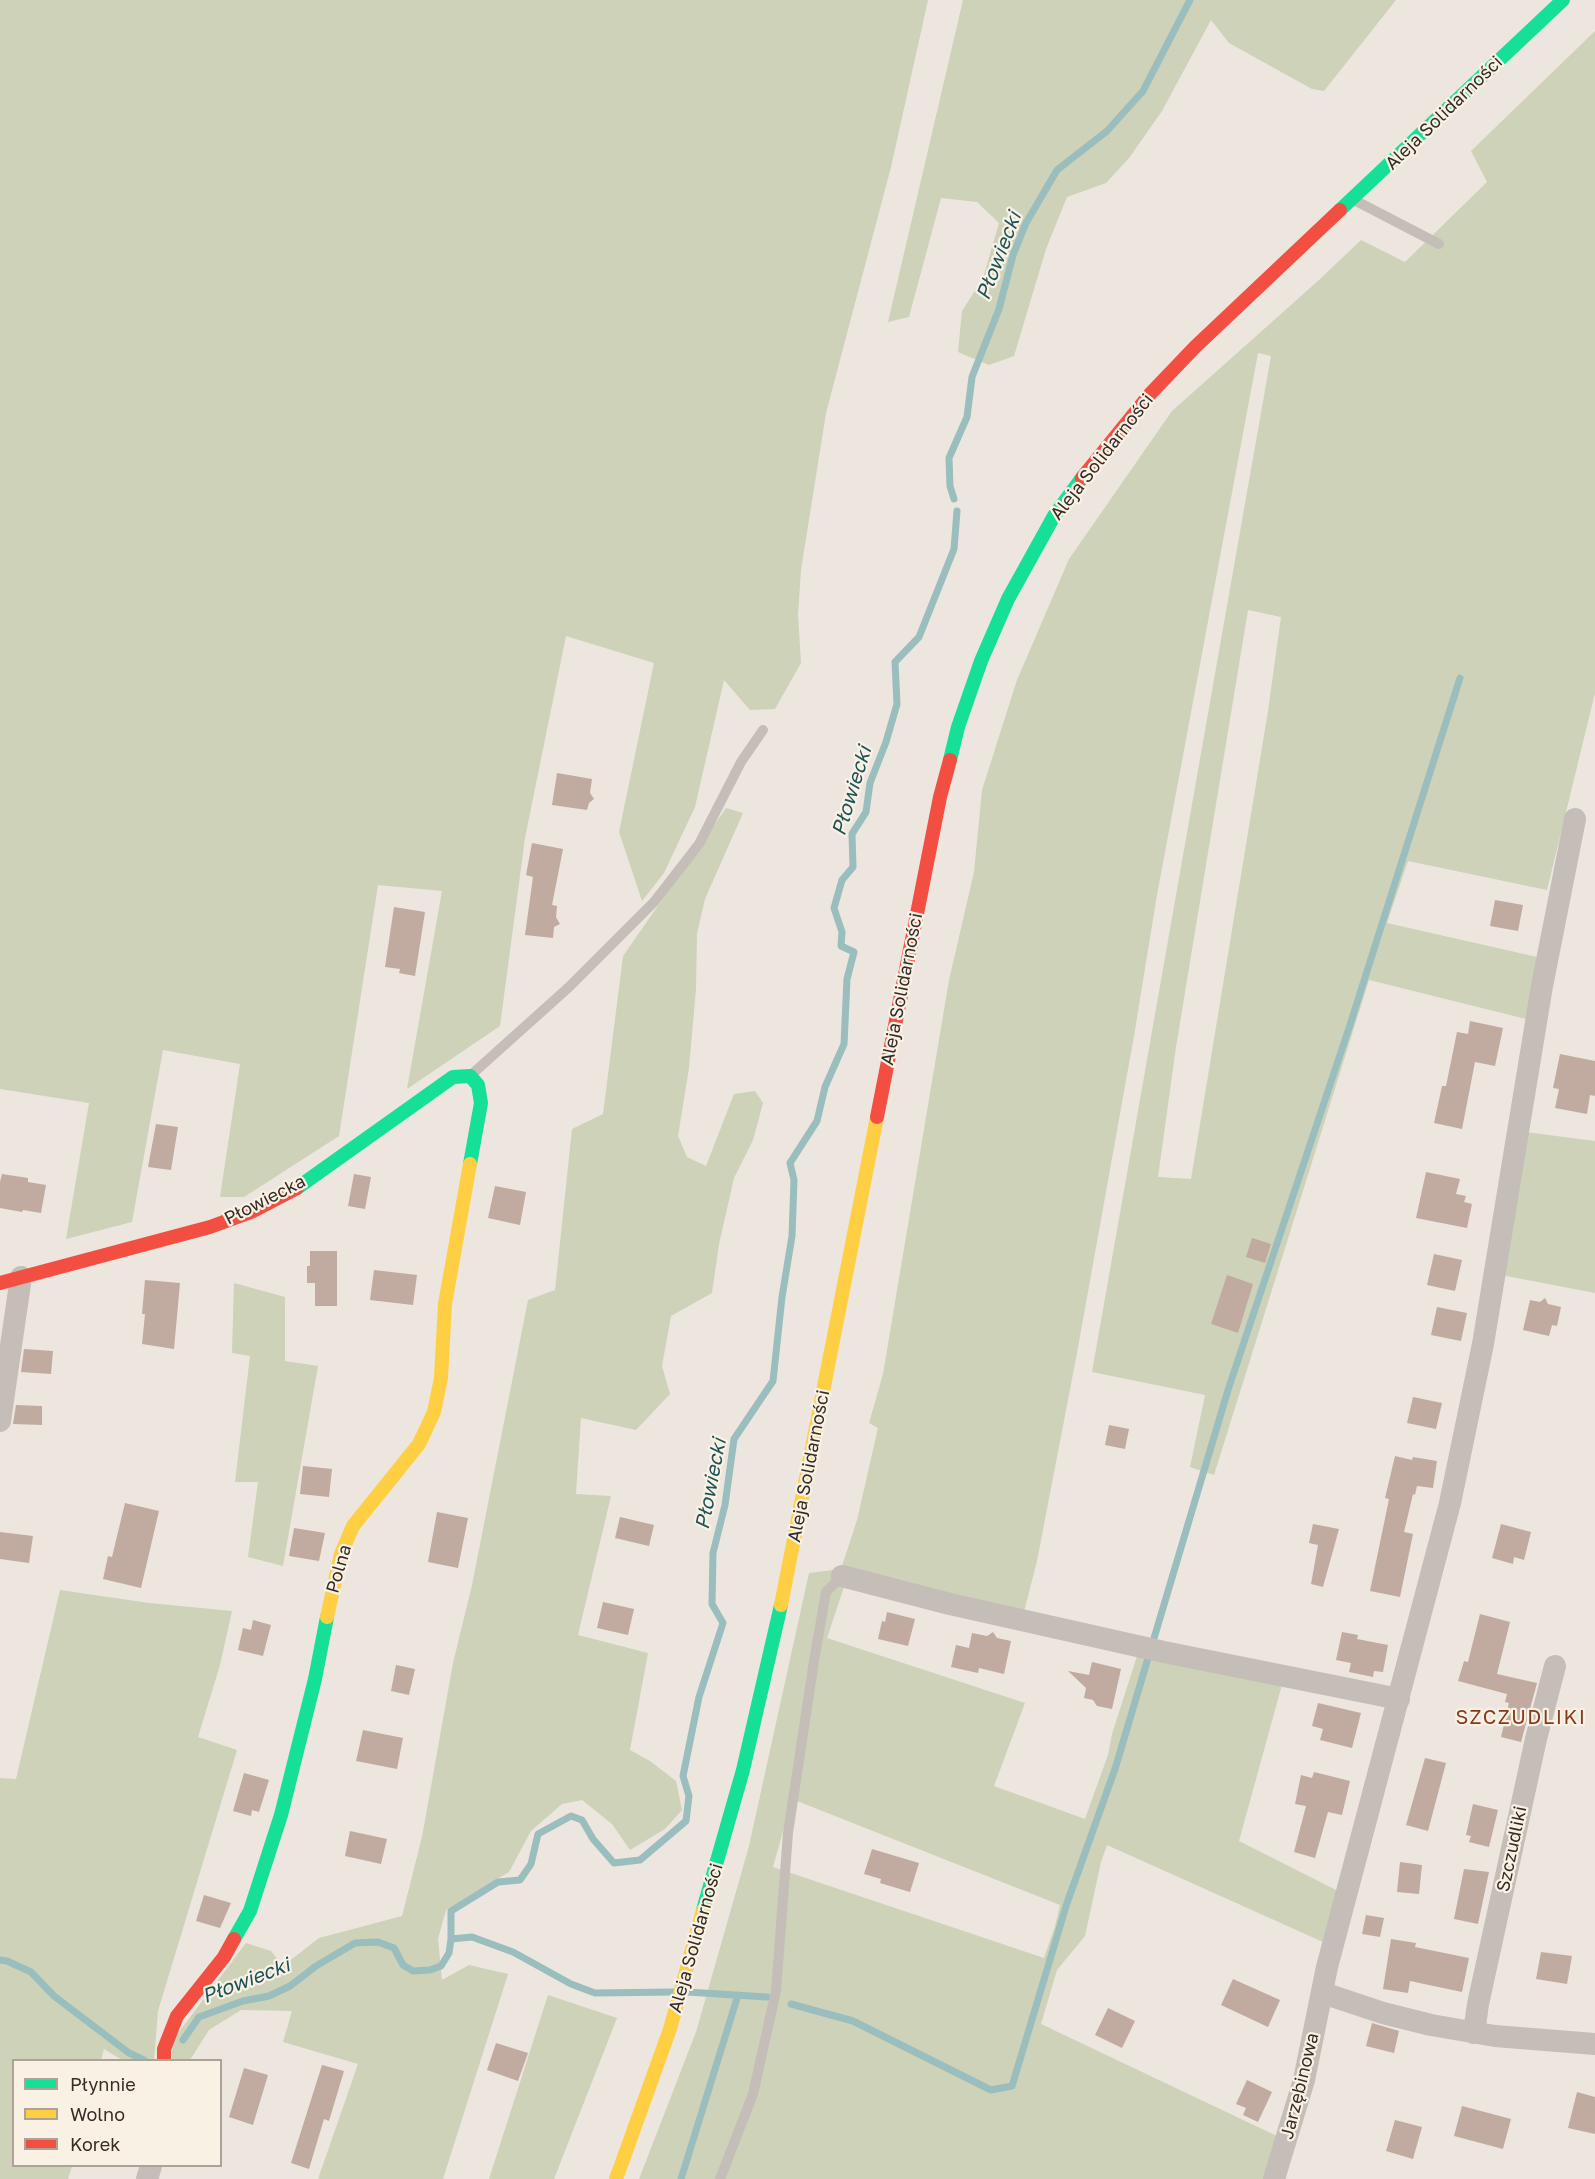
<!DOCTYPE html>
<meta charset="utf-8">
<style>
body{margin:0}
#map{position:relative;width:1595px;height:2179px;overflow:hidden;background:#ece6df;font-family:"Golos Text",sans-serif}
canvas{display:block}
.legend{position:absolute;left:12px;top:2059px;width:210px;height:108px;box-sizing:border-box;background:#faf1e5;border:2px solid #aca299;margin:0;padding:8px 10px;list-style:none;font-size:18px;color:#362c26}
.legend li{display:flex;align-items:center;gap:12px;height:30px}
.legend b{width:30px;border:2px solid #aca299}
</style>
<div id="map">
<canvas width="1595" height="2179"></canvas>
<ul class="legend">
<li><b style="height:8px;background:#16e098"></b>Płynnie</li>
<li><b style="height:8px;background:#ffcf43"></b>Wolno</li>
<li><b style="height:8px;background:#f24e42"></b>Korek</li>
</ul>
</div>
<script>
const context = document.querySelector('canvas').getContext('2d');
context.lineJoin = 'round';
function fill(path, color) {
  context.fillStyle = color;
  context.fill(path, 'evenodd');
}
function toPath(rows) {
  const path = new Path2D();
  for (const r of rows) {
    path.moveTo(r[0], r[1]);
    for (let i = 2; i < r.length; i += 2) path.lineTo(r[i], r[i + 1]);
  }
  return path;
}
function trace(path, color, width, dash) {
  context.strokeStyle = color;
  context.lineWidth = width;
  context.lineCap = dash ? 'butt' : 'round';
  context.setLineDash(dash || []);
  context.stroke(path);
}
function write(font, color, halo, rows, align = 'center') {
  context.font = font + ' "Golos Text",sans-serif';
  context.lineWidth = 4.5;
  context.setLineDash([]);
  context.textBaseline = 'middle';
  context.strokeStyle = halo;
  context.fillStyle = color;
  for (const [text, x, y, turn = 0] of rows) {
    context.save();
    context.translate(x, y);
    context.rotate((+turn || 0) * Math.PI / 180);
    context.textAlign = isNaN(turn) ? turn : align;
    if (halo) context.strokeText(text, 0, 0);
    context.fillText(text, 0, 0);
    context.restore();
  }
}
fill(toPath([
 [0,0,928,0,891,167,826,413,801,570,798,615,801,663,775,709,750,710,724,680,695,807,664,873,642,901,619,832,654,663,566,636,525,838,500,1026,407,1089,442,891,378,885,339,1136,244,1197,220,1197,240,1064,163,1050,132,1222,66,1239,89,1103,0,1089],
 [963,0,1396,0,1324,91,1312,89,1229,43,1211,20,1162,111,1129,158,1106,183,1067,197,1046,249,1014,356,989,365,958,352,962,311,983,278,999,223,977,202,941,198,909,317,888,322],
 [1595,31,1595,693,1547,890,1408,861,1387,923,1537,957,1526,1019,1369,980,1214,1475,1190,1467,1205,1395,1092,1372,1271,356,1258,353,1157,895,1134,1036,1077,1353,1037,1561,1024,1612,844,1587,827,1638,1025,1703,994,1786,1085,1819,1108,1755,1112,1734,1139,1650,1283,1681,1239,1841,1342,1893,1323,1942,1107,1845,1101,1862,1085,1936,1057,1970,1041,2024,1279,2137,1266,2179,639,2179,696,2032,749,1846,809,1573,841,1569,857,1520,878,1428,869,1423,883,1374,949,980,974,872,982,790,1017,680,1069,559,1172,411,1319,280,1361,240,1405,262,1487,182,1471,151],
 [1248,610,1281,617,1268,711,1191,1179,1158,1177,1176,1047],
 [792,1799,1060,1905,1055,1926,1044,1958,773,1867],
 [726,808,743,813,705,899,697,933,696,989,689,1068,678,1136,687,1157,706,1166,734,1094,755,1091,763,1103,753,1140,734,1178,719,1244,712,1293,671,1316,662,1366,670,1394,636,1430,581,1418,576,1494,611,1496,578,1635,648,1653,630,1750,650,1761,676,1781,682,1810,665,1829,630,1850,612,1824,582,1800,562,1804,531,1831,509,1872,446,1910,438,1939,442,1980,469,1965,508,1974,443,2179,318,2179,358,2064,283,2042,292,2011,241,2010,209,2030,190,2060,172,2060,172,2041,246,1943,271,1951,283,1966,319,1938,402,1916,422,1837,453,1663,472,1585,528,1300,555,1290,572,1129,603,1114,623,956],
 [1525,1132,1595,1141,1595,1293,1501,1275],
 [234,1283,285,1297,285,1361,318,1366,283,1566,248,1557,258,1482,235,1482,250,1356,232,1353],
 [60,1590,149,1603,232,1611,220,1665,198,1737,237,1750,158,2011,154,2060,122,2060,104,2049,101,2060,14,2060,14,2166,72,2166,68,2179,0,2179,0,1778,16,1779],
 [548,1995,617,2018,554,2179,489,2179]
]), '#cdd2b8');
trace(toPath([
 [954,499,950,486,949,458,967,417,972,377,999,309,1013,255,1026,223,1057,170,1107,131,1143,91,1190,0],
 [451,1939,472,1937,513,1952,571,1984,595,1993,673,1992],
 [0,1960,7,1961,31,1972,54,1996,129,2053,144,2060],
 [687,1992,767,1997],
 [791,2004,853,2021,991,2090,1012,2086,1067,1903,1115,1769,1228,1390,1349,1028,1460,678],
 [183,2040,199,2017,243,2001,269,1996,290,1986,316,1966,355,1943,378,1942,394,1948,403,1965,413,1971,430,1970,441,1966,449,1953,451,1939,451,1911,498,1882,520,1880,531,1864,538,1834,571,1816,582,1820,593,1839,614,1863,640,1860,686,1821,689,1796,683,1776,699,1697,723,1623,712,1604,713,1553,725,1505,734,1439,773,1381,782,1297,792,1236,794,1180,790,1163,817,1121,825,1087,844,1044,847,979,854,952,841,946,842,932,834,908,842,880,853,867,852,834,866,812,870,783,886,742,897,704,895,662,919,637,954,549,957,511],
 [681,2179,738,1995]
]), '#9abdbe', 7);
fill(toPath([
 [557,773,592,779,590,793,594,799,589,803,587,810,552,805],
 [532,843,563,849,552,905,557,906,556,917,560,924,554,927,553,938,525,935,533,877,526,875],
 [1495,900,1523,905,1518,931,1490,926],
 [394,907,425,912,415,976,399,973,400,969,385,967],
 [1470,1021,1503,1028,1495,1066,1475,1062,1462,1129,1434,1123,1442,1086,1446,1086,1457,1032,1468,1034],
 [1560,1054,1595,1061,1595,1096,1590,1095,1587,1114,1555,1108,1559,1089,1553,1088],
 [156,1124,178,1127,171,1170,148,1167],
 [1426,1172,1460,1179,1456,1194,1466,1196,1464,1202,1472,1204,1467,1228,1416,1218],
 [2,1174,28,1178,28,1182,46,1185,41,1213,23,1210,22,1212,0,1208,0,1182],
 [354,1174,371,1177,365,1209,348,1206],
 [495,1186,526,1192,520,1225,488,1218],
 [1252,1238,1271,1244,1265,1263,1246,1257],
 [310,1251,337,1251,337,1306,315,1306,315,1283,307,1283,307,1266,310,1266],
 [1434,1254,1462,1260,1455,1291,1427,1285],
 [374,1270,417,1275,413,1305,370,1300],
 [1227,1275,1253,1284,1238,1333,1211,1324],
 [145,1280,180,1283,174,1349,142,1344,145,1314,142,1314],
 [1545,1298,1548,1304,1561,1307,1557,1326,1552,1325,1549,1336,1523,1330,1530,1300,1540,1302],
 [1437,1307,1467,1313,1461,1341,1431,1335],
 [24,1349,53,1351,51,1374,21,1372],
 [1413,1397,1442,1403,1436,1429,1407,1423],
 [16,1405,42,1406,42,1425,13,1424],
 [1109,1425,1129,1429,1125,1449,1105,1445],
 [1395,1456,1412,1460,1413,1457,1437,1461,1433,1488,1417,1486,1415,1495,1413,1494,1404,1532,1413,1534,1400,1597,1370,1591,1389,1499,1385,1498],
 [303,1466,332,1469,329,1497,300,1494],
 [125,1503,159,1511,141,1588,103,1579,108,1556,112,1557],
 [437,1512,468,1518,458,1568,428,1562],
 [620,1517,654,1525,649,1546,615,1538],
 [1313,1524,1339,1529,1323,1587,1311,1584,1318,1545,1309,1543],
 [1501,1524,1531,1532,1524,1560,1514,1557,1513,1564,1492,1558],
 [294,1528,325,1533,319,1561,289,1556],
 [0,1532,33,1536,29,1563,0,1559],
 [603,1602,634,1609,628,1635,597,1628],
 [887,1612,915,1619,908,1646,878,1639,882,1621,885,1622],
 [1480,1614,1510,1622,1497,1674,1537,1683,1521,1742,1501,1737,1509,1703,1505,1702,1507,1694,1458,1681,1464,1661,1468,1662],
 [253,1620,271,1625,263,1656,238,1650,243,1628,251,1630],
 [993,1632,997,1638,1011,1641,1004,1674,979,1668,978,1673,951,1667,956,1645,969,1648,972,1633,987,1636],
 [1342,1632,1358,1635,1357,1639,1388,1645,1383,1672,1374,1671,1373,1677,1349,1672,1351,1663,1336,1660],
 [1092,1662,1121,1669,1112,1709,1097,1706,1093,1700,1084,1698,1086,1688,1068,1671,1089,1675],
 [396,1665,415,1669,409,1695,391,1691],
 [1318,1703,1361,1713,1352,1748,1320,1740,1323,1729,1312,1726],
 [363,1730,403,1738,397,1769,356,1761],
 [1425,1758,1446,1763,1428,1831,1406,1825],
 [1314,1772,1350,1781,1342,1815,1328,1812,1315,1858,1294,1852,1306,1806,1295,1804,1301,1775,1312,1778],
 [244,1773,269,1780,259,1812,252,1810,251,1816,233,1811],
 [1473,1804,1498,1810,1489,1847,1469,1842,1471,1836,1466,1835],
 [350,1831,387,1839,381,1864,345,1856],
 [872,1849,919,1863,910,1892,880,1883,881,1879,864,1874],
 [1400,1862,1422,1865,1419,1894,1397,1892],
 [1464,1869,1489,1872,1478,1924,1454,1919],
 [204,1895,231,1903,220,1928,196,1921],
 [1366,1915,1384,1918,1380,1937,1362,1934],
 [1391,1939,1416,1943,1415,1947,1469,1958,1462,1992,1410,1981,1408,1993,1383,1989],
 [1541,1952,1572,1956,1567,1984,1536,1979],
 [1233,1979,1280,2000,1268,2027,1221,2005],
 [1108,2008,1135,2021,1122,2048,1095,2035],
 [1372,2023,1399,2031,1394,2053,1366,2046],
 [496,2043,528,2053,518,2081,487,2070],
 [322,2065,344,2071,329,2121,324,2119,309,2169,291,2163],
 [244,2068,268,2075,253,2125,229,2117],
 [1247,2080,1272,2092,1258,2122,1243,2115,1246,2108,1236,2104],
 [1577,2092,1595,2097,1595,2134,1568,2128],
 [1462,2106,1511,2119,1503,2149,1454,2136],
 [1395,2120,1422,2127,1413,2159,1386,2151]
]), '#c1aaa0');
trace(toPath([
 [1356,201,1439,244],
 [471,1075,569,987,654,902,699,844,741,762,763,730],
 [720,2179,753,2094,776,1991,788,1833,814,1661,826,1592,842,1576]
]), '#c5beb8', 10);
trace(toPath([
 [0,1421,21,1277],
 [842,1576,950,1604,1164,1652,1399,1699],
 [1323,1993,1383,2013,1431,2025,1495,2036,1595,2044],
 [1474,2033,1478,2004,1536,1739,1555,1666],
 [147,2179,151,2166],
 [1274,2179,1304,2080,1327,1967,1450,1503,1483,1344,1542,986,1575,819]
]), '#c5beb8', 22);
trace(toPath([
 [1340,210,1563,0],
 [950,760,958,727,981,661,1008,599,1054,516,1082,478],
 [297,1188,453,1077,470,1076,478,1085,481,1103,470,1164],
 [703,1910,743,1770,781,1605],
 [234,1939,250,1911,281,1815,315,1679,327,1617]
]), '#16e098', 14);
trace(toPath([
 [781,1605,877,1117],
 [327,1617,341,1554,353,1526,419,1444,434,1412,441,1378,445,1304,470,1164],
 [616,2179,670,2029,703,1910]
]), '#ffcf43', 14);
trace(toPath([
 [1082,478,1151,393,1195,347,1340,210],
 [877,1117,940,797,950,760],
 [0,1283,210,1227,251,1212,297,1188],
 [164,2060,164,2049,177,2016,224,1957,234,1939]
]), '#f24e42', 14);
write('18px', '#362c26', '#faf1e5', [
 ["Aleja Solidarności",1444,113,-44],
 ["Aleja Solidarności",1102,457,-52],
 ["Aleja Solidarności",902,989,-79],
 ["Płowiecka",265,1200,-27],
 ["Aleja Solidarności",809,1466,-79],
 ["Polna",339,1569,-74],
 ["Szczudliki",1512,1849,-78],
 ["Aleja Solidarności",696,1938,-74],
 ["Jarzębinowa",1300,2086,-76]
]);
write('italic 20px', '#1b5358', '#faf1e5', [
 ["Płowiecki",999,256,-69],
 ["Płowiecki",852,791,-73],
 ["Płowiecki",711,1484,-79],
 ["Płowiecki",246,1981,-21]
]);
context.letterSpacing = '1.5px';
write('20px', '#87391d', '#faf1e5', [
 ["SZCZUDLIKI",1521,1718]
]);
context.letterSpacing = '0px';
</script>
